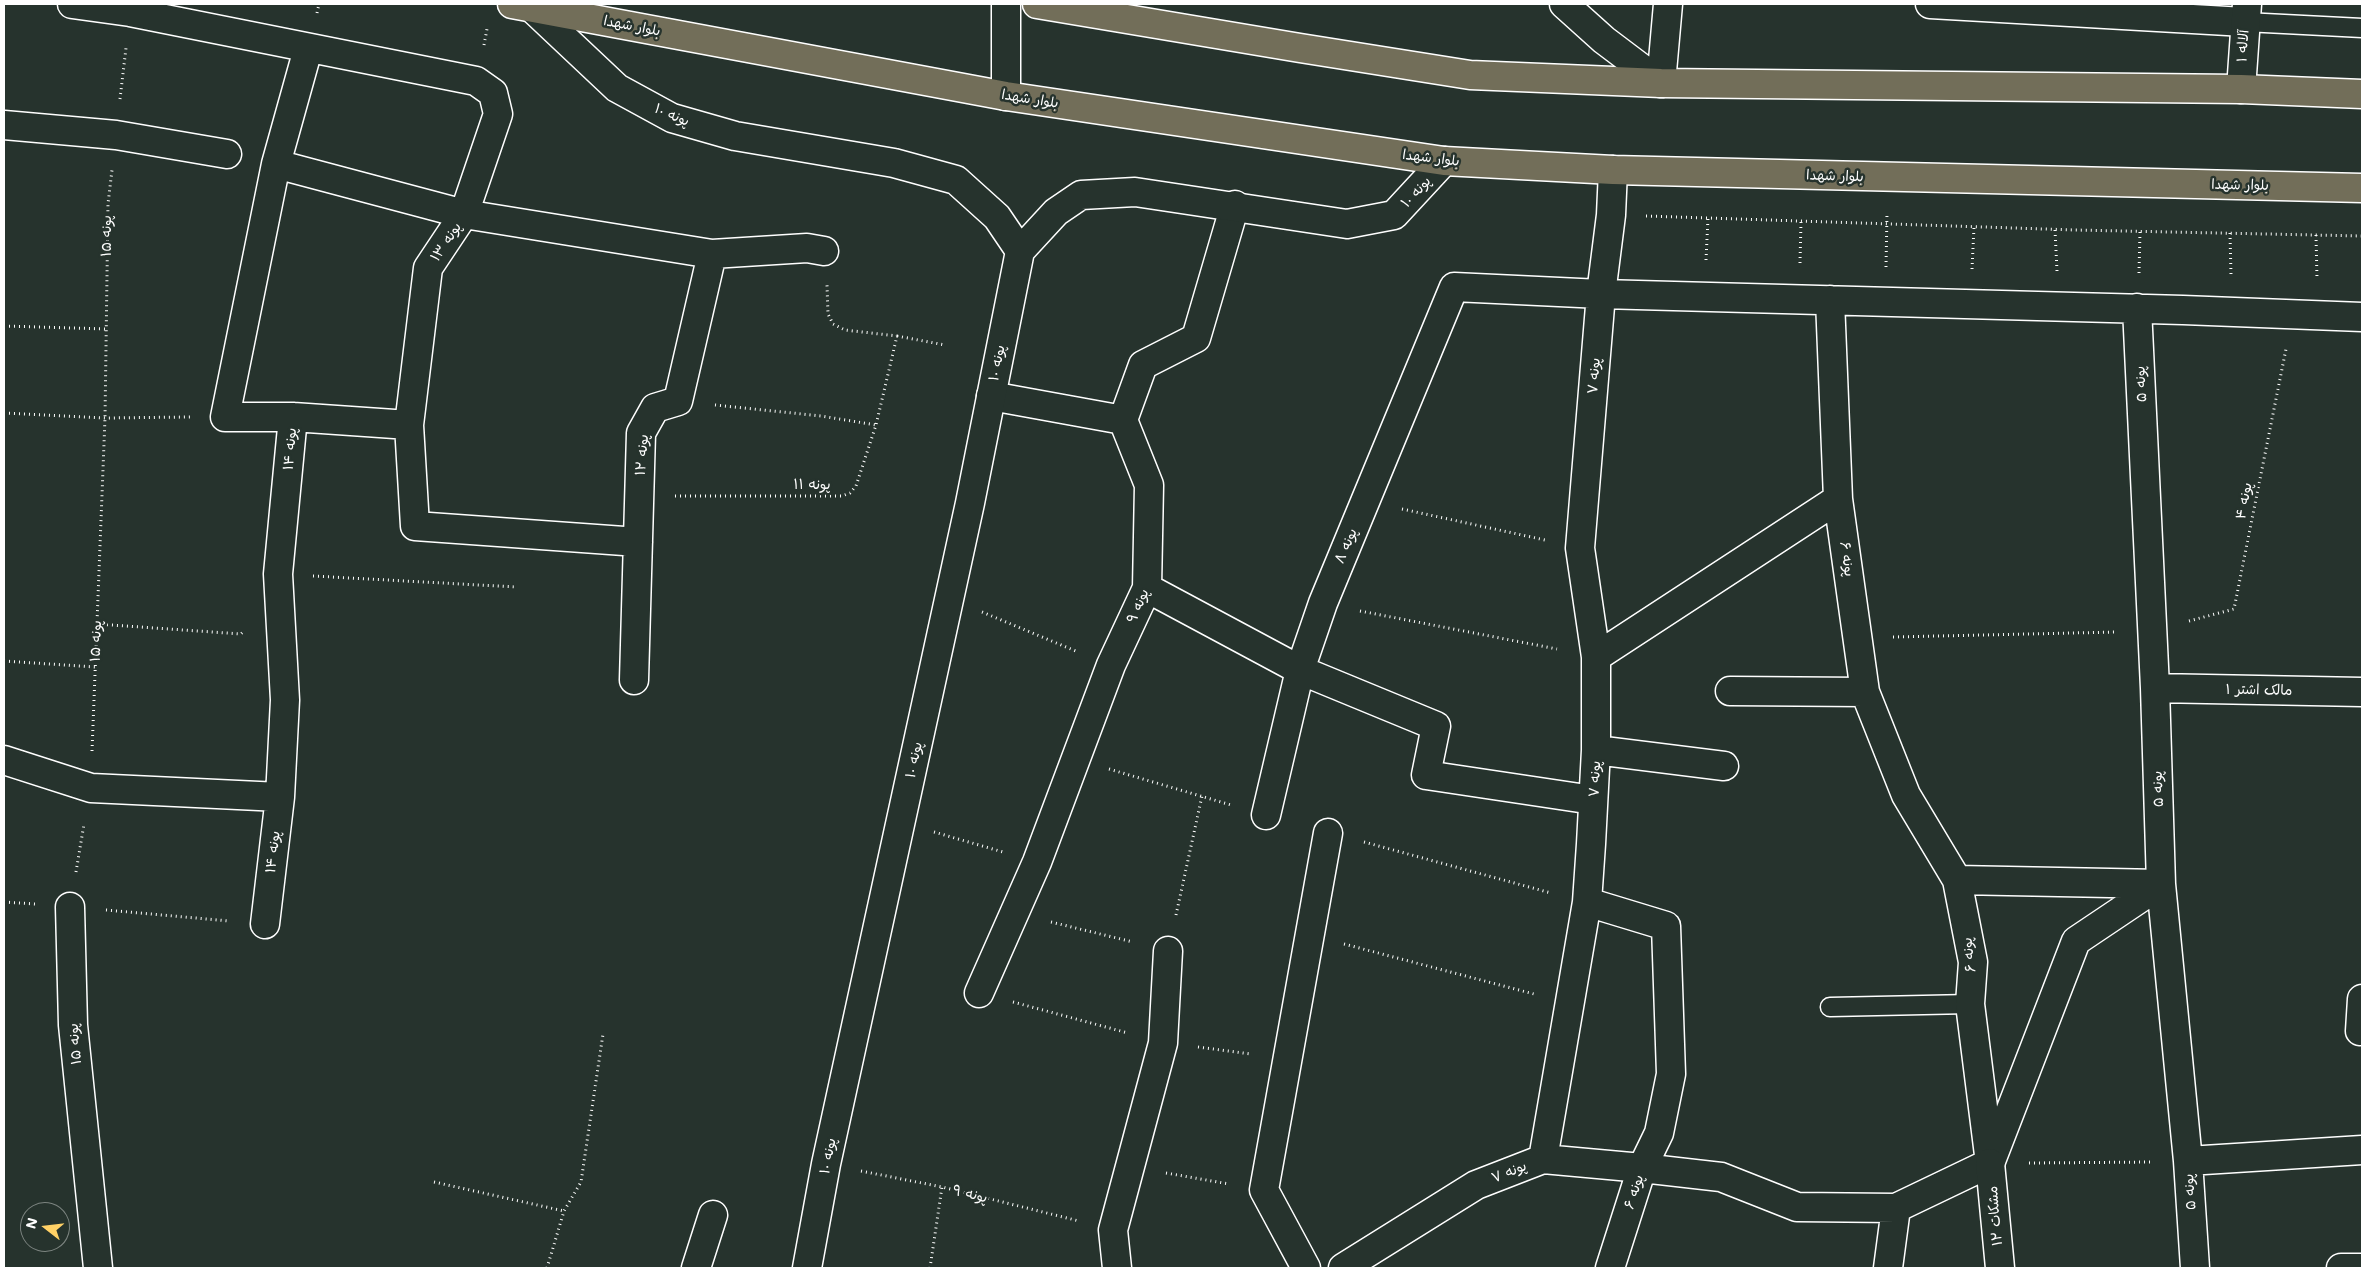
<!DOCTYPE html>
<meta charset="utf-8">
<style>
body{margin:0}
#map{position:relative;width:2366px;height:1272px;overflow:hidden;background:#26332d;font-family:Mali,sans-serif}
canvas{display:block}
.frame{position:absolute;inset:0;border:5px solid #fff;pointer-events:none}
.north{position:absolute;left:20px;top:1202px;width:50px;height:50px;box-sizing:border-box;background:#26332d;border:1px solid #7d8581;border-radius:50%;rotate:286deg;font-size:14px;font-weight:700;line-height:20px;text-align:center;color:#fff}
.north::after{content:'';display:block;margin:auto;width:18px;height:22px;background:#ffd166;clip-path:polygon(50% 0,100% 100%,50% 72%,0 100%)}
</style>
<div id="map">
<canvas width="2366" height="1272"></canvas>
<div class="frame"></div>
<div class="north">N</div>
</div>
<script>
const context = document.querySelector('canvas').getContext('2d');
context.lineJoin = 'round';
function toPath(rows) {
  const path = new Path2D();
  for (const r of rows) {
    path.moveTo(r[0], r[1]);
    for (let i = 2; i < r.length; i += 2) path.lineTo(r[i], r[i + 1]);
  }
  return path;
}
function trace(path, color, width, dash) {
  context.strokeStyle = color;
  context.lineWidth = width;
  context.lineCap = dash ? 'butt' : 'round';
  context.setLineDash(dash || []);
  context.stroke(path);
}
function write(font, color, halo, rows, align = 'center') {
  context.font = font + ' Mali,"Playpen Sans Arabic",sans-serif';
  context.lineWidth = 5;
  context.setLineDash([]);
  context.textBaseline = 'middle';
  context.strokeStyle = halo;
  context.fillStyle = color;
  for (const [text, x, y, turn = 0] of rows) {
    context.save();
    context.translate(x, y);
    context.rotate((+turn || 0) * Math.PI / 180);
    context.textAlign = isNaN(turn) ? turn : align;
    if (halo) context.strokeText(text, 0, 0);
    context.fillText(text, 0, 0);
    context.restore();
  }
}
const service = toPath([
 [2245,22,2362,28],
 [1830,1007,1970,1004]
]);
const minor = toPath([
 [72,4,130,12,476,81,493,93,498,114,464,214,428,268,409,425,415,526,638,542],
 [1564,4,1604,40,1661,83],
 [1930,4,2245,22],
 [1661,83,1668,4],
 [4,125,116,135,227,154],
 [276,164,464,214,712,254,807,248,824,251],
 [1830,300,1838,499,1865,692,1906,795,1957,880,1973,962,1970,1004,1990,1163],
 [2137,308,2155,688,2161,884,2188,1161,2195,1268],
 [991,396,1123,420],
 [293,417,409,425],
 [1147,588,1300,670,1436,726,1426,775,1593,800],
 [1596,657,1838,499],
 [634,680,641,433,655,408,678,401,712,254],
 [2155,688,2362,692],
 [1730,691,1865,692],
 [1596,750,1724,766],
 [4,760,91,788,280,797],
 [1266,815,1300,670,1323,603,1454,287,1601,294,2183,310,2362,317],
 [1957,880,2161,884],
 [70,907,73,1025,98,1268],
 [265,924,280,797,285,700,278,574,293,417,225,417,276,164,308,49],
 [979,993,1037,862,1111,665,1147,588,1149,485,1123,420,1143,365,1196,338,1235,205],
 [2360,1031,2362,999],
 [1543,1159,1642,1168,1659,1133,1671,1074,1666,926,1587,902],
 [1991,1161,2076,941,2161,884],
 [2188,1161,2362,1150],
 [696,1268,713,1215],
 [1117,1268,1113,1230,1163,1043,1168,951],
 [1306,1268,1264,1190,1328,833],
 [1343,1268,1476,1185,1543,1159,1587,902,1591,844,1596,750,1596,657,1580,548,1601,294,1611,215,1613,170],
 [1610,1268,1642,1168,1721,1177,1797,1207,1896,1208,1990,1163],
 [1888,1268,1896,1208],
 [2341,1268,2362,1268]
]);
const tertiary = toPath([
 [531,7,617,88,672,118,735,136,894,163,956,180,997,217,1020,251],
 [2241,89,2247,4],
 [1990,1163,2000,1268],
 [807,1268,826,1164,970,503,1020,251,1056,212,1081,195,1135,192,1347,224,1394,215,1444,161]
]);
const secondary = toPath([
 [1006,4,1006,96]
]);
const primary = toPath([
 [512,4,1006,96,1444,161,1613,170,2362,188],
 [1037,4,1300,48,1470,75,1661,83,2241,89,2362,94]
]);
trace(service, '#fff', 21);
trace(minor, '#fff', 31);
trace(tertiary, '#fff', 31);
trace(secondary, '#fff', 31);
trace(primary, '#fff', 31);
trace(toPath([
 [317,13,319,4],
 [484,45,487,29],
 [120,99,126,48],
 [1646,216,2075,230,2362,236],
 [2055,230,2057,271],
 [2230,233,2231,275],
 [2316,235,2317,279],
 [1706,260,1708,218],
 [1800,263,1801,221],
 [1886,267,1887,213],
 [1972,269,1974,227],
 [2139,273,2140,231],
 [4,326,107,329],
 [897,336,945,345],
 [715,405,821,416,876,425],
 [4,413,105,418,190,417],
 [675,496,842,496,850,493,856,486,876,425,897,336,845,330,833,324,828,314,827,285],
 [1402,509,1545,540],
 [313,576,516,587],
 [1360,611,1557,649],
 [982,612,1078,652],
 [2189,621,2234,609,2286,349],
 [97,624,241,634,244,631],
 [1893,637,2117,632],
 [4,661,95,667],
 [92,751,105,418,108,204,112,170],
 [1109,769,1231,805],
 [934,832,1003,852],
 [1364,842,1551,893],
 [76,872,84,824],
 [4,902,35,904],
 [106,910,229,921],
 [1176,915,1202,796],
 [1051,922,1133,942],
 [1344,944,1534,994],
 [1013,1002,1128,1033],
 [1198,1047,1251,1054],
 [2029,1163,2152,1162],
 [861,1171,942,1187,1079,1221],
 [1166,1173,1229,1184],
 [434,1182,564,1211],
 [547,1268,564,1211,581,1182,603,1034],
 [930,1268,942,1187]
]), '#fff', 3, [1, 4]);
trace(service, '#26332d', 18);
trace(minor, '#26332d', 28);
trace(tertiary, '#26332d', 28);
trace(secondary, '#26332d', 28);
trace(primary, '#726e59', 28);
write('14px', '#fff', '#26332d', [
 ["بلوار شهدا",632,26,11],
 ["آلاله ۱",2243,46,-86],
 ["بلوار شهدا",1030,99,9],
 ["پونه ۱۰",672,115,23],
 ["بلوار شهدا",1431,158,7],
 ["بلوار شهدا",1835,176,2],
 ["بلوار شهدا",2240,185,1],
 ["پونه ۱۰",1416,192,-47],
 ["پونه ۱۵",107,236,-90],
 ["پونه ۱۳",446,242,-56],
 ["پونه ۱۰",997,363,-79],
 ["پونه ۷",1594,376,-85],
 ["پونه ۵",2141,384,-93],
 ["پونه ۱۴",290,449,-85],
 ["پونه ۱۲",642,455,-85],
 ["پونه ۱۱",812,485],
 ["پونه ۴",2244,501,-79],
 ["پونه ۸",1346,546,-67],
 ["پونه ۶",1847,559,82],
 ["پونه ۹",1138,606,-67],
 ["پونه ۱۵",96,641,-88],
 ["مالک اشتر ۱",2259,690,1],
 ["پونه ۱۰",914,760,-78],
 ["پونه ۷",1595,779,-87],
 ["پونه ۵",2158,789,-92],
 ["پونه ۱۴",273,852,-83],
 ["پونه ۶",1969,955,-96],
 ["پونه ۱۵",75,1044,-95],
 ["پونه ۱۰",828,1156,-79],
 ["پونه ۷",1509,1172,-22],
 ["پونه ۶",1634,1192,-72],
 ["پونه ۵",2190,1192,-94],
 ["پونه ۹",970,1194,14],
 ["مشکات ۱۲",1995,1216,-95]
]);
</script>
